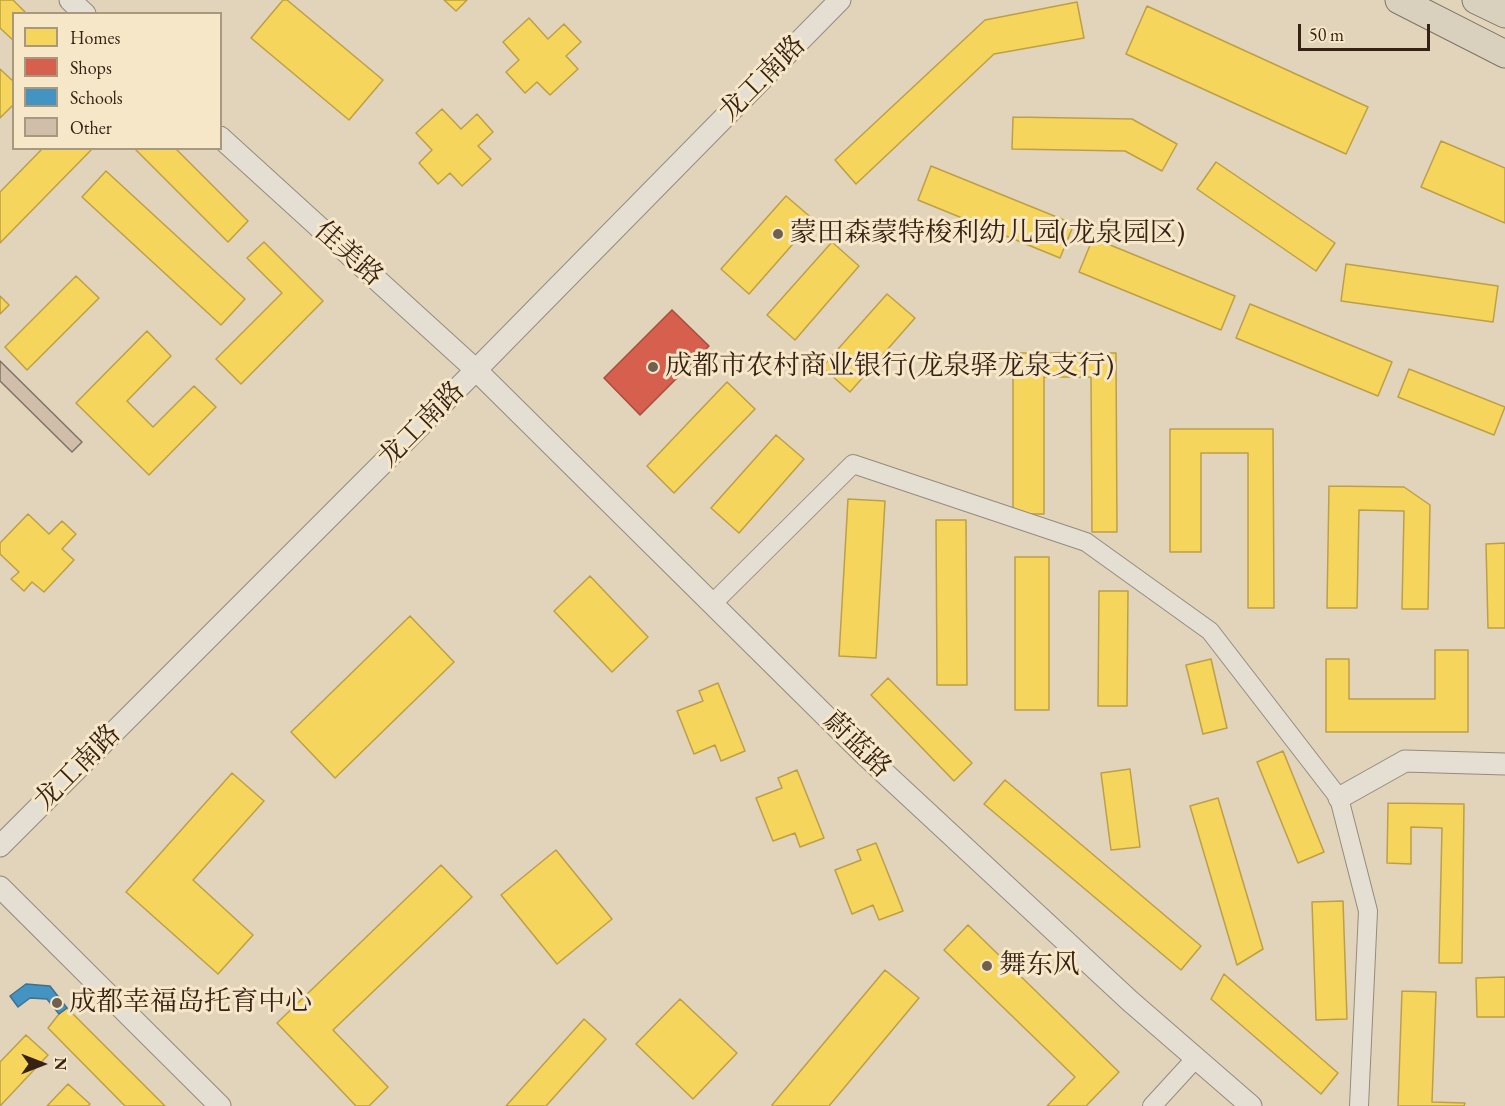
<!DOCTYPE html>
<meta charset="utf-8">
<style>
body{margin:0}
#map{position:relative;width:1505px;height:1106px;overflow:hidden;background:#e1d4ba;font-family:"EB Garamond",serif}
canvas{display:block}
.legend{position:absolute;left:12px;top:12px;width:210px;height:138px;box-sizing:border-box;background:#f5e7c8;border:2px solid #a99880;margin:0;padding:8px 10px;list-style:none;font-size:18px;color:#372115}
.legend li{display:flex;align-items:center;gap:12px;height:30px}
.legend b{width:30px;border:2px solid #a99880}
.north{position:absolute;left:12px;top:1034px;width:60px;height:60px;-webkit-text-stroke:4px #f5e7c8;paint-order:stroke;rotate:90deg;font-size:16px;font-weight:700;line-height:24px;text-align:center;color:#372115}
.north::after{content:'';display:block;margin:auto;width:21px;height:27px;background:#372115;clip-path:polygon(50% 0,100% 100%,50% 72%,0 100%)}
.scale{position:absolute;left:1298px;top:24px;width:132px;height:27px;box-sizing:border-box;border:3px solid #372115;border-top:0;padding-left:8px;font-size:18px;line-height:21px;white-space:nowrap;color:#372115;-webkit-text-stroke:4px #f5e7c8;paint-order:stroke}
</style>
<div id="map">
<canvas width="1505" height="1106"></canvas>
<ul class="legend">
<li><b style="height:16px;background:#f6d55c"></b>Homes</li>
<li><b style="height:16px;background:#d6604d"></b>Shops</li>
<li><b style="height:16px;background:#4393c3"></b>Schools</li>
<li><b style="height:16px;background:#d0beab"></b>Other</li>
</ul>
<div class="north">N</div>
<div class="scale">50 m</div>
</div>
<script>
const context = document.querySelector('canvas').getContext('2d');
context.lineJoin = 'round';
function fill(path, color) {
  context.fillStyle = color;
  context.fill(path, 'evenodd');
}
function toPath(rows) {
  const path = new Path2D();
  for (const r of rows) {
    path.moveTo(r[0], r[1]);
    for (let i = 2; i < r.length; i += 2) path.lineTo(r[i], r[i + 1]);
  }
  return path;
}
function trace(path, color, width, dash) {
  context.strokeStyle = color;
  context.lineWidth = width;
  context.lineCap = dash ? 'butt' : 'round';
  context.setLineDash(dash || []);
  context.stroke(path);
}
function write(font, color, halo, rows, align = 'center') {
  context.font = font + ' "EB Garamond","Noto Serif SC",serif';
  context.lineWidth = 6;
  context.setLineDash([]);
  context.textBaseline = 'middle';
  context.strokeStyle = halo;
  context.fillStyle = color;
  for (const [text, x, y, turn = 0] of rows) {
    context.save();
    context.translate(x, y);
    context.rotate((+turn || 0) * Math.PI / 180);
    context.textAlign = isNaN(turn) ? turn : align;
    if (halo) context.strokeText(text, 0, 0);
    context.fillText(text, 0, 0);
    context.restore();
  }
}
const homes = toPath([
 [0,0,13,0,27,14,14,14,14,41,0,28,0,0],
 [283,0,287,0,383,80,349,120,251,38,283,0],
 [444,0,467,0,456,11,444,0],
 [1077,2,1084,38,994,54,856,184,835,160,985,20,1077,2],
 [1147,6,1368,107,1346,154,1126,54,1147,6],
 [529,18,548,39,564,24,581,42,566,56,578,69,550,95,537,82,525,93,506,72,519,60,503,42,529,18],
 [0,69,14,82,14,104,0,118,0,69],
 [442,109,461,129,477,114,493,132,478,146,491,159,462,186,450,173,438,184,419,163,432,150,416,133,442,109],
 [1013,117,1132,119,1177,144,1162,171,1125,151,1012,149,1013,117],
 [1441,141,1505,168,1505,223,1421,187,1441,141],
 [43,148,93,148,0,243,0,192,43,148],
 [134,148,175,148,248,221,228,242,134,148],
 [1216,162,1335,243,1316,271,1197,189,1216,162],
 [931,166,1074,224,1060,258,918,200,931,166],
 [106,171,245,299,221,325,82,197,106,171],
 [786,196,814,220,749,294,721,269,786,196],
 [1093,238,1235,296,1221,330,1079,272,1093,238],
 [264,242,323,301,241,384,216,359,282,293,247,258,264,242],
 [832,242,859,266,795,340,767,315,832,242],
 [1346,264,1498,286,1493,322,1341,301,1346,264],
 [76,276,99,298,27,370,5,347,76,276],
 [887,294,915,318,850,392,822,367,887,294],
 [0,296,9,305,0,314,0,296],
 [1250,304,1392,362,1378,396,1236,338,1250,304],
 [147,331,171,356,127,401,153,427,194,386,216,407,149,475,76,403,147,331],
 [1013,353,1116,353,1117,532,1092,532,1091,377,1044,377,1044,514,1013,514,1013,353],
 [1409,369,1505,407,1494,435,1398,397,1409,369],
 [727,382,755,409,674,493,647,466,727,382],
 [1170,429,1273,429,1274,608,1248,608,1248,453,1201,453,1201,552,1170,552,1170,429],
 [776,435,804,459,739,533,711,508,776,435],
 [1329,486,1404,487,1430,505,1428,609,1402,609,1404,511,1359,510,1357,608,1327,608,1329,486],
 [848,499,885,501,876,658,839,656,848,499],
 [28,514,49,534,62,521,76,534,62,549,74,560,44,592,32,582,24,591,11,579,19,572,0,554,0,543,28,514],
 [936,520,966,520,967,685,937,685,936,520],
 [1505,543,1505,628,1488,628,1486,544,1505,543],
 [1015,557,1049,557,1049,710,1015,710,1015,557],
 [590,576,648,637,612,672,554,611,590,576],
 [1099,591,1128,591,1127,706,1098,706,1099,591],
 [410,616,454,662,335,778,291,732,410,616],
 [1435,650,1468,650,1468,732,1326,732,1326,659,1349,659,1349,699,1435,699,1435,650],
 [1211,659,1227,728,1203,734,1186,665,1211,659],
 [888,678,972,763,954,781,871,695,888,678],
 [718,683,745,751,721,761,715,745,694,754,677,711,703,701,699,691,718,683],
 [1283,751,1324,852,1298,863,1257,762,1283,751],
 [1130,769,1140,847,1111,850,1101,773,1130,769],
 [797,770,824,838,800,847,795,833,773,841,756,798,782,788,778,778,797,770],
 [232,773,264,801,193,880,253,935,218,974,126,892,232,773],
 [1005,780,1201,946,1181,970,984,804,1005,780],
 [1218,798,1263,949,1237,965,1190,806,1218,798],
 [1388,803,1464,804,1462,963,1439,963,1442,828,1411,827,1411,864,1387,863,1388,803],
 [876,843,903,911,879,920,873,905,852,914,835,870,861,860,857,850,876,843],
 [556,850,612,919,557,964,501,895,556,850],
 [441,865,472,897,333,1030,388,1087,369,1106,356,1106,277,1023,441,865],
 [1343,901,1347,1019,1316,1020,1312,902,1343,901],
 [968,925,1119,1072,1086,1106,1047,1106,1075,1077,944,950,968,925],
 [885,970,919,998,829,1106,773,1106,772,1105,885,970],
 [1224,974,1338,1073,1321,1094,1211,999,1224,974],
 [1505,977,1505,1017,1477,1017,1476,978,1505,977],
 [1402,991,1436,992,1432,1102,1465,1103,1464,1106,1398,1106,1402,991],
 [680,999,737,1053,693,1099,636,1044,680,999],
 [67,1008,165,1106,125,1106,48,1028,59,1014,67,1008],
 [584,1019,606,1039,546,1106,506,1106,584,1019],
 [26,1035,48,1055,0,1106,0,1062,26,1035],
 [68,1084,90,1104,88,1106,47,1106,68,1084]
]);
fill(homes, '#f6d55c');
trace(homes, '#bd9f47', 1.5);
const shops = toPath([
 [672,310,709,346,640,415,604,378,672,310]
]);
fill(shops, '#d6604d');
trace(shops, '#a64d3c', 1.5);
const schools = toPath([
 [26,984,50,986,67,1008,59,1014,47,999,30,998,18,1007,10,996,26,984]
]);
fill(schools, '#4393c3');
trace(schools, '#3f718f', 1.5);
const building = toPath([
 [0,361,82,442,72,452,0,381,0,361]
]);
fill(building, '#d0beab');
trace(building, '#7d7365', 1.5);
const minor = toPath([
 [713,603,853,464,1086,542,1210,631,1339,798,1368,911,1359,1106],
 [1152,1106,1196,1058]
]);
const tertiary = toPath([
 [70,0,85,14],
 [220,137,476,370,864,754,1130,1001,1251,1106],
 [1339,798,1405,761,1505,764],
 [0,846,476,370,840,0],
 [0,887,220,1106]
]);
const primary = toPath([
 [1399,0,1505,54],
 [1476,0,1505,14]
]);
trace(minor, '#958b7b', 20);
trace(tertiary, '#958b7b', 23);
trace(primary, '#7d7365', 29);
trace(minor, '#e5dfd3', 18);
trace(tertiary, '#e5dfd3', 21);
trace(primary, '#d9d0be', 27);
for (const [x, y, r, color] of [
 [778,234,6,"#72604f"],
 [653,367,6,"#72604f"],
 [987,966,6,"#72604f"],
 [57,1003,6,"#72604f"]
]) {
  const dot = new Path2D();
  dot.arc(x, y, r, 0, 2 * Math.PI);
  context.fillStyle = color;
  context.fill(dot);
  trace(dot, '#f5e7c8', 2);
}
write('27px', '#372115', '#f5e7c8', [
 ["龙工南路",763,79,-45],
 ["佳美路",348,254,42],
 ["龙工南路",422,425,-45],
 ["蔚蓝路",857,745,44],
 ["龙工南路",78,768,-45]
]);
write('27px', '#372115', '#f5e7c8', [
 ["蒙田森蒙特梭利幼儿园(龙泉园区)",790,234],
 ["成都市农村商业银行(龙泉驿龙泉支行)",665,367],
 ["舞东风",999,966],
 ["成都幸福岛托育中心",69,1003]
], 'left');
</script>
